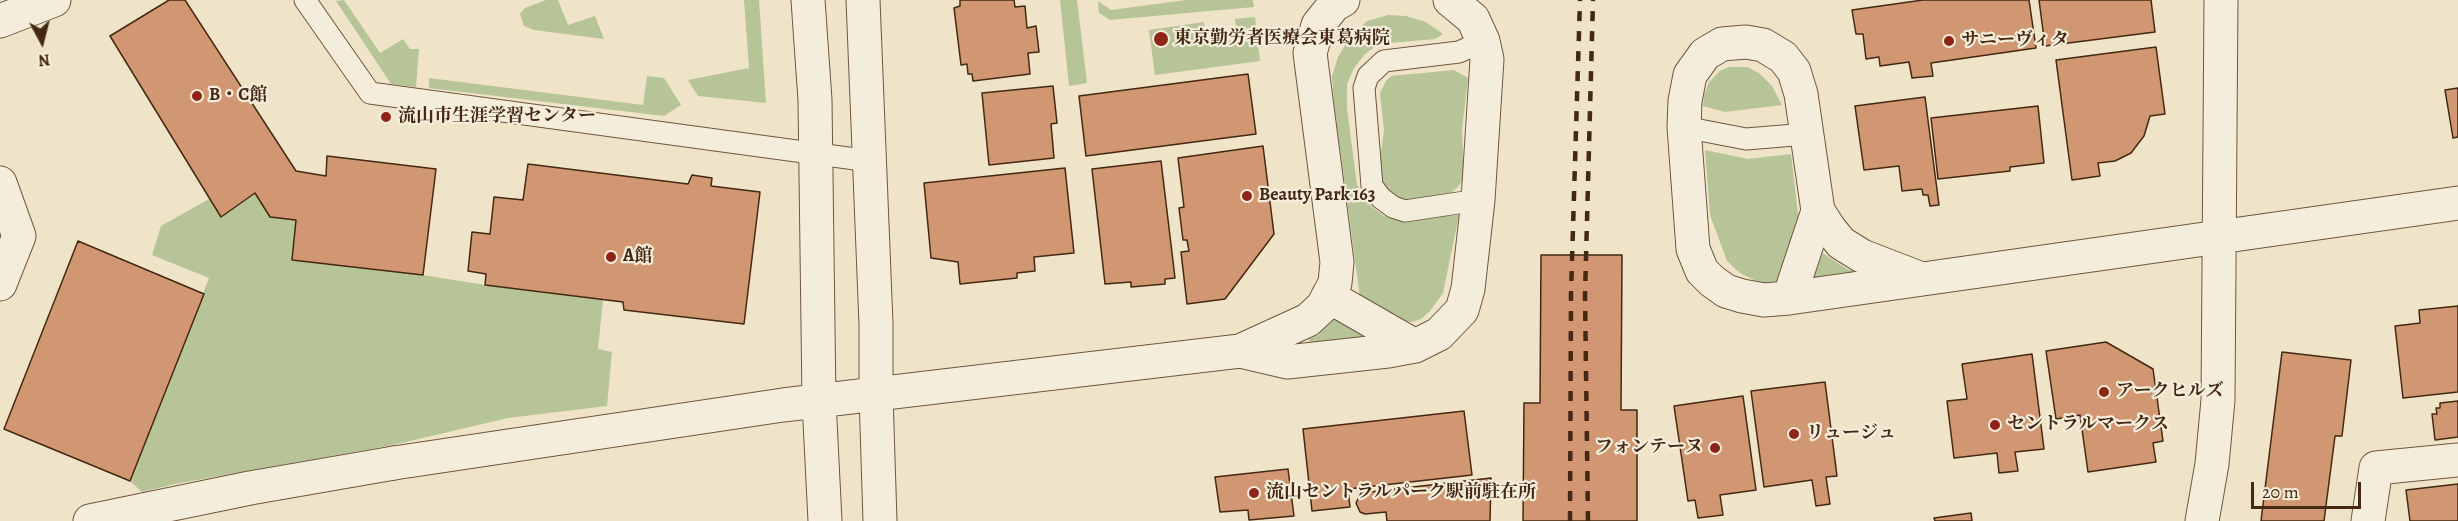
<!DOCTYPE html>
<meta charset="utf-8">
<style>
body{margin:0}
#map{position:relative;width:2458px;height:521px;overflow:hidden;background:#efe4c7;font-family:Alegreya,serif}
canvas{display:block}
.north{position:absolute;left:12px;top:12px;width:60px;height:60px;-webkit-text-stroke:4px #f5eddb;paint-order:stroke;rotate:173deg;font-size:16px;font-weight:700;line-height:24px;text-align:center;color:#442811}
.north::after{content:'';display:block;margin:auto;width:21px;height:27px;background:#442811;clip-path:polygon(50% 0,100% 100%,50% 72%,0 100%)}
.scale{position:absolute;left:2251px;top:482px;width:110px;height:27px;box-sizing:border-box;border:3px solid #442811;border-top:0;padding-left:8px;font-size:18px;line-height:21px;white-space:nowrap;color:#442811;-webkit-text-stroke:4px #f5eddb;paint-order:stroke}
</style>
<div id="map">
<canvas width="2458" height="521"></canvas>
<div class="north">N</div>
<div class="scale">20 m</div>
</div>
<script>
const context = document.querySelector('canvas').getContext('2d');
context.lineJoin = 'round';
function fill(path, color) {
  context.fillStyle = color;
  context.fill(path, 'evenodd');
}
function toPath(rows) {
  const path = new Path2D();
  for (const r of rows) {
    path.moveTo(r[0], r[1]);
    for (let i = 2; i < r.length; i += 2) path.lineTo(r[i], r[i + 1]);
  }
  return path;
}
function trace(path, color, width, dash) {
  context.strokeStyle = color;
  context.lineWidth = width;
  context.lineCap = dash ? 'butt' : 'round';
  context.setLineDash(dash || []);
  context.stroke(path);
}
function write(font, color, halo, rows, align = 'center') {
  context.font = font + ' Alegreya,"Noto Serif JP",serif';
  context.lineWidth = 4.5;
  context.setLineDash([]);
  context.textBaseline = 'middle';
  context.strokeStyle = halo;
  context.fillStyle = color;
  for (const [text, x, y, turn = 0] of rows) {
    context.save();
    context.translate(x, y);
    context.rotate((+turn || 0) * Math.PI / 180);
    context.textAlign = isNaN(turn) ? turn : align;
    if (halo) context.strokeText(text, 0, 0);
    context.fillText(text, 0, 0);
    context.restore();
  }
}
fill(toPath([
 [344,0,380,53,403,39,410,49,419,49,416,87,391,84,336,1],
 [546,0,558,0,568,25,595,16,604,39,534,30,524,26,520,14,525,8],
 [744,0,759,0,766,103,698,96,688,80,749,68],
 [1060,0,1077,0,1087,83,1069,86],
 [1186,0,1253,0,1254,7,1110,20,1099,13,1098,1,1111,10],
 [1388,15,1406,16,1426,22,1443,34,1435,39,1379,44,1365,54,1354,68,1347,84,1347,108,1357,185,1371,206,1384,216,1399,220,1459,215,1443,293,1430,311,1421,319,1412,322,1398,321,1360,298,1334,103,1332,76,1338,57,1351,36,1367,21],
 [1255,17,1260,61,1155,75,1149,30,1204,22,1207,43,1237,40,1235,19],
 [1729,67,1747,67,1759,73,1772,86,1782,105,1725,112,1703,106,1704,95,1709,82,1720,71],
 [1454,70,1468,78,1462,130,1464,178,1458,187,1447,196,1410,201,1398,199,1382,183,1379,166,1384,131,1380,93,1386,81,1391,76],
 [647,76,664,78,681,105,664,116,429,88,429,78,643,105],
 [1705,150,1748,159,1791,154,1799,223,1778,283,1760,283,1740,273,1727,261,1710,215],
 [255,193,270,217,296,220,292,260,423,275,485,285,603,300,598,349,612,352,607,406,508,418,393,445,175,484,142,492,130,481,209,278,152,255,161,226,209,199,221,217],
 [1821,252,1847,269,1863,274,1810,282],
 [1338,314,1369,338,1311,345,1309,339,1318,335]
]), '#b7c497');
const building = toPath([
 [169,0,185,0,296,171,326,176,327,156,436,169,423,275,292,260,296,220,270,217,255,193,221,217,110,36,169,0],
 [960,0,1014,0,1015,7,1025,6,1027,28,1036,26,1039,52,1028,53,1030,74,973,81,972,74,968,74,967,64,961,65,954,8,960,6,960,0],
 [1923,0,2029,0,2036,48,1931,63,1933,76,1912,78,1909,62,1880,66,1879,57,1866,59,1863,34,1856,34,1852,10,1923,0],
 [2039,0,2151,0,2155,32,2045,46,2039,0],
 [2156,47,2165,114,2150,116,2144,136,2131,153,2115,161,2098,163,2100,176,2072,180,2056,60,2156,47],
 [1248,74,1256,134,1086,156,1079,96,1248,74],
 [1053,86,1057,123,1051,124,1054,158,989,165,982,93,1053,86],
 [2458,88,2458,137,2453,138,2445,90,2458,88],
 [1925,97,1939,205,1930,206,1928,195,1923,195,1922,189,1902,191,1899,166,1864,170,1855,106,1925,97],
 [2038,106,2044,163,2010,167,2010,171,1938,179,1931,118,2038,106],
 [1263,146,1274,234,1225,299,1187,304,1181,252,1189,251,1187,240,1183,240,1179,208,1184,207,1178,158,1263,146],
 [1161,161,1175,278,1165,279,1165,284,1131,287,1131,282,1105,284,1092,169,1161,161],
 [528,164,688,184,692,175,712,178,711,186,760,192,744,324,624,310,623,302,485,285,486,274,468,271,472,232,490,234,494,197,523,200,528,164],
 [1065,168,1074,253,1034,257,1035,271,1017,273,1017,278,960,284,958,262,931,258,924,183,1065,168],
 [78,241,204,294,130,481,4,429,78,241],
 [1541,255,1622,255,1621,410,1637,410,1637,521,1523,521,1524,403,1540,403,1541,255],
 [2458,306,2458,392,2403,398,2395,326,2420,323,2419,310,2458,306],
 [2106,342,2153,369,2163,441,2153,443,2156,462,2088,472,2080,415,2056,419,2046,351,2106,342],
 [2282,352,2351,360,2342,436,2335,436,2324,521,2261,521,2282,352],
 [2032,354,2044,449,2015,452,2018,471,1999,473,1997,453,1954,458,1947,401,1967,399,1962,364,2032,354],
 [1825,382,1837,476,1826,477,1830,504,1816,506,1812,480,1764,487,1751,391,1825,382],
 [1743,396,1756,490,1720,495,1723,515,1698,518,1695,500,1688,501,1674,406,1743,396],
 [2458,401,2458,437,2435,440,2432,414,2437,414,2436,408,2440,408,2440,403,2458,401],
 [1464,411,1472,475,1348,489,1350,507,1312,511,1303,429,1464,411],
 [1288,469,1294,516,1249,520,1248,510,1220,512,1215,477,1288,469],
 [1491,478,1490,521,1387,521,1386,512,1365,514,1360,512,1356,503,1361,493,1491,478],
 [2458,484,2458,521,2410,521,2406,490,2458,484],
 [1971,513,1972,521,1935,521,1934,518,1971,513]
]);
fill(building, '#d09772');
trace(building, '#442811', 1.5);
const service = toPath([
 [305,0,370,93,870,161],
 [1684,127,1746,139,1807,134],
 [1478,200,1405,211,1393,207,1381,198,1372,186,1364,88,1368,76,1384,61,1459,52,1483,41]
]);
const minor = toPath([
 [0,21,54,0],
 [0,183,19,236,0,284],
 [90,521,250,488,394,463],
 [2368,521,2376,468,2458,460]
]);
const tertiary = toPath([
 [808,0,815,100,819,401,825,521],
 [863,0,876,324,876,395,880,521],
 [1919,278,1862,256,1841,243,1829,228,1818,211,1801,94,1794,71,1783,57,1763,45,1746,42,1722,44,1705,54,1690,75,1685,101,1684,127,1693,249,1702,271,1712,281,1726,291,1742,296,1764,300,1789,298,2458,203],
 [1328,296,1415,346],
 [1789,298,1818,211],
 [1240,351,1287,362,1388,351,1415,346,1439,334,1462,310,1468,289,1478,200,1487,59,1483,41,1473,19,1450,0],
 [394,463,783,405,1240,351,1308,320,1323,306,1335,283,1337,262,1310,53,1318,25,1334,5,1343,0],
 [2202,521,2212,464,2218,400,2221,0]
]);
trace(service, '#6f573e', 23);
trace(minor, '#6f573e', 35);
trace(tertiary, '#6f573e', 35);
trace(service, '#f5eddb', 21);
trace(minor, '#f5eddb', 33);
trace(tertiary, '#f5eddb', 33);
trace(toPath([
 [1570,521,1571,293,1580,0],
 [1588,521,1585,295,1593,0]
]), '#442811', 4.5, [10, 10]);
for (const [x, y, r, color] of [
 [1161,39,8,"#8f2418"],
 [1949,41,6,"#8f2418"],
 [197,96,6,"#8f2418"],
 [386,117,6,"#8f2418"],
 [1247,196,6,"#8f2418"],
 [611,257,6,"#8f2418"],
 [2104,392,6,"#8f2418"],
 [1995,425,6,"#8f2418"],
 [1794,434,6,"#8f2418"],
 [1715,448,6,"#8f2418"],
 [1254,493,6,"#8f2418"]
]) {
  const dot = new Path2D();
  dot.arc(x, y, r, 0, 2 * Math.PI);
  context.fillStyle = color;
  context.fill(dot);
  trace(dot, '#f5eddb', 2);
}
write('bold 18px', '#442811', '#f5eddb', [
 ["東京勤労者医療会東葛病院",1174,39],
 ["サニーヴィタ",1961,41],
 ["B・C館",209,96],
 ["流山市生涯学習センター",398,117],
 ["Beauty Park 163",1259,196],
 ["A館",623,257],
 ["アークヒルズ",2116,392],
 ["セントラルマークス",2007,425],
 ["リュージュ",1806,434],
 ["フォンテーヌ",1703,448,"right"],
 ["流山セントラルパーク駅前駐在所",1266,493]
], 'left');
</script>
